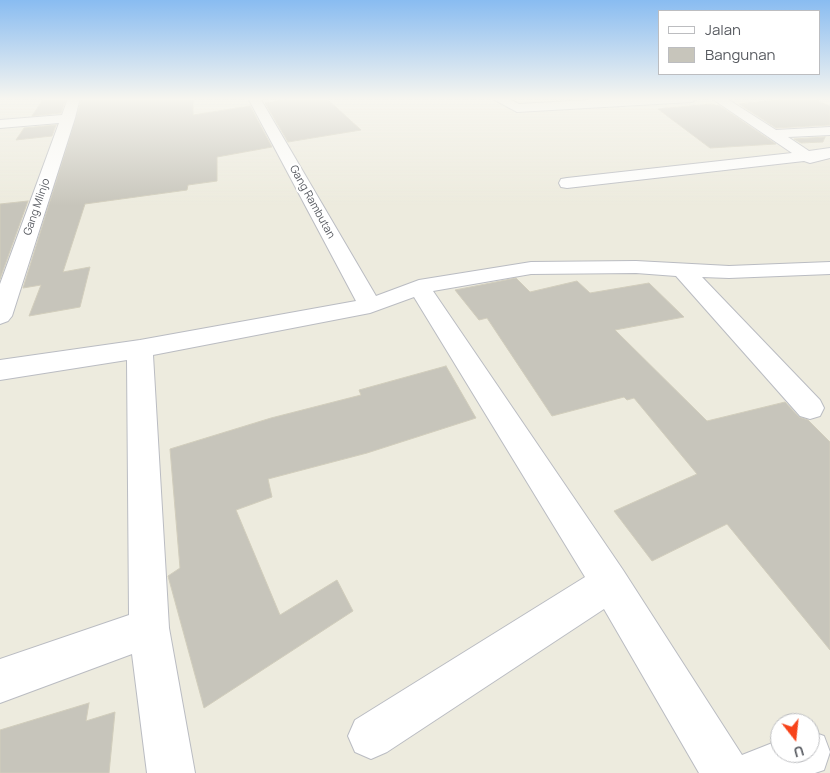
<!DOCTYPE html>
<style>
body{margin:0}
#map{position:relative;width:830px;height:773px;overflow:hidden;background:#edebde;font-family:Manrope,sans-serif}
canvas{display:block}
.legend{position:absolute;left:658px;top:10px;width:162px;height:65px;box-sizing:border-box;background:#fff;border:1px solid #bcbdc0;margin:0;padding:6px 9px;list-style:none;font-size:15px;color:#585b61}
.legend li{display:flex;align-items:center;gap:10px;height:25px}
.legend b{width:25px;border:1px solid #bcbdc0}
.north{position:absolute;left:770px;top:713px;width:50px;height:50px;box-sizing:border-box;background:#fff;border:1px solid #bcbdc0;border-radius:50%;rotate:164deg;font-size:14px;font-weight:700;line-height:20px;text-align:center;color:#585b61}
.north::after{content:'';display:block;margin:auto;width:18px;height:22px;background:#f7431a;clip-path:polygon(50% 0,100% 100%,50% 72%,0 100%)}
</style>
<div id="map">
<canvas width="830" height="773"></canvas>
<ul class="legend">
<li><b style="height:6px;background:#fff"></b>Jalan</li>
<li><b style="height:14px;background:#c7c5bb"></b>Bangunan</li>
</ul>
<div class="north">U</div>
</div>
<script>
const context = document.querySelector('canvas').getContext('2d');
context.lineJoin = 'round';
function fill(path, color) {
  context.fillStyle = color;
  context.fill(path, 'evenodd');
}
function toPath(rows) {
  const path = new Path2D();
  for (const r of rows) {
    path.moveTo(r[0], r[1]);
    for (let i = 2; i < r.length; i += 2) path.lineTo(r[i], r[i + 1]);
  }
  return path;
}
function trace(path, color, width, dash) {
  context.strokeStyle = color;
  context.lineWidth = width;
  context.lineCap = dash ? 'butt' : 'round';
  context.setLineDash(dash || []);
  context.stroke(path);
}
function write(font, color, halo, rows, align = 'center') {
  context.font = font + ' Manrope,sans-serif';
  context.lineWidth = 4.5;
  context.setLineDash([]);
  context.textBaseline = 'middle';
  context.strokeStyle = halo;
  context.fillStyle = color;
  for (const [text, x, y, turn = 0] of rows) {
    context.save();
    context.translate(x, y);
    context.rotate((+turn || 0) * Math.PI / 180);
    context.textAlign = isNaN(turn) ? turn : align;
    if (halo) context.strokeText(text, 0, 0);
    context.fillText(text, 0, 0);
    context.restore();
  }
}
const building = toPath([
 [44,98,66,98,61,113,32,116,44,98],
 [82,98,193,98,193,115,250,106,272,147,217,157,217,181,188,185,187,190,85,204,63,272,90,267,80,307,29,316,41,285,23,288,82,98],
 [297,98,326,98,361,130,288,142,265,103,297,98],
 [797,98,810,98,830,106,830,125,776,128,739,104,797,98],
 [711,104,720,106,776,144,710,148,658,109,711,104],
 [56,125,52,136,16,140,24,128,56,125],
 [825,137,823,142,801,143,794,139,825,137],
 [28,201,0,279,0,204,28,201],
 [516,278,530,292,577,281,590,293,649,283,684,317,615,330,707,421,785,402,799,417,808,420,830,442,830,650,727,524,652,561,614,511,697,474,634,398,627,400,624,397,552,416,487,318,479,320,455,290,516,278],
 [446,366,476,418,367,453,268,479,272,497,236,510,280,615,337,580,353,611,204,708,168,576,180,568,170,449,271,418,361,395,359,390,446,366],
 [89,703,86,721,115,712,109,773,0,773,0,730,89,703]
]);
fill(building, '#c7c5bb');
trace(building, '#d1cdbc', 1);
const minor = toPath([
 [68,98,80,98,75,118,12,316,8,321,0,324,0,284,59,123,0,128,0,120,62,115,68,98],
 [248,98,260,98,376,296,419,280,531,262,636,261,729,266,830,262,830,274,729,278,702,277,820,400,824,408,820,416,810,419,800,416,676,276,636,273,531,274,433,291,623,570,742,755,780,740,780,753,810,753,810,731,824,736,830,752,824,770,815,773,699,773,604,609,387,752,371,759,355,752,348,736,355,720,585,577,414,297,370,313,153,355,169,628,195,773,147,773,132,654,0,703,0,659,129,615,127,360,0,380,0,360,140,340,356,301,248,98],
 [491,98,507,98,519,104,624,98,698,98,692,102,517,112,491,98],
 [711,98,726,98,776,130,830,127,830,135,788,137,809,151,830,148,830,158,810,163,804,161,567,188,561,187,559,183,561,179,567,178,792,153,711,98]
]);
trace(minor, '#babcc2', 2);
fill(minor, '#fff');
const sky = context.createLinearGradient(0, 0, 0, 206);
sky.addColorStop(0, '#89bcf1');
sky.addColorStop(0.48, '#f7f6f0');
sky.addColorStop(1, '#f7f6f000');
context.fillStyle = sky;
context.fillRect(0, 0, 830, 206);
write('11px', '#585b61', '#fff', [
 ["Gang Rambutan",312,202,61],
 ["Gang Mlinjo",37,207,-71]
]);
</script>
